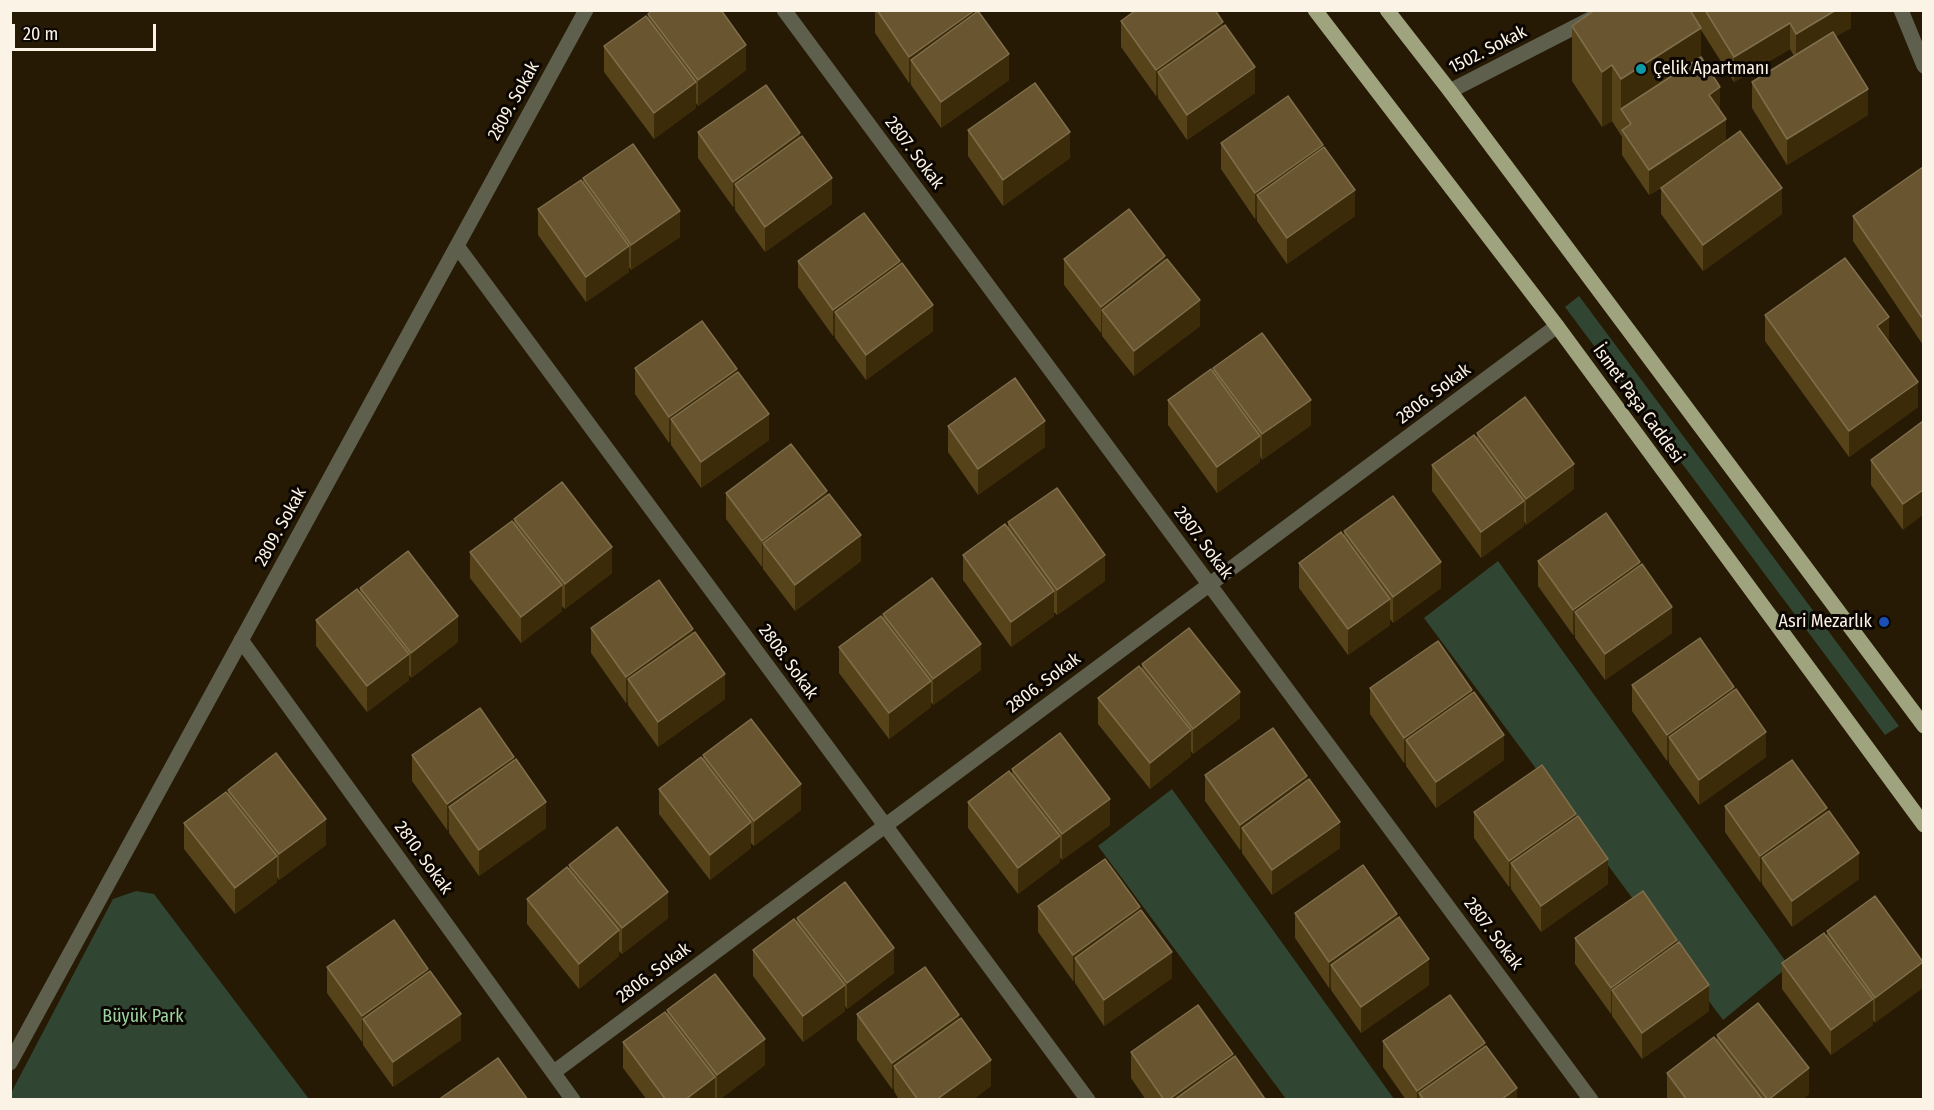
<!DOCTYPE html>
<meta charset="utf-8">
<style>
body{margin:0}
#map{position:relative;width:1934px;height:1110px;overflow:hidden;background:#261a05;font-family:"Fira Sans Condensed",sans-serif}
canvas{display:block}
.frame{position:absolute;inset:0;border:12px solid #fbf3e5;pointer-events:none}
.scale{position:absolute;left:12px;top:24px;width:144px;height:27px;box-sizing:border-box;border:3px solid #fbf3e5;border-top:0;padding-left:8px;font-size:18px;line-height:21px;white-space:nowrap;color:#fbf3e5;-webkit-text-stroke:4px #0b0601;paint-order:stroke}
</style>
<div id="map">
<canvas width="1934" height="1110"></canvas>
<div class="frame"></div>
<div class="scale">20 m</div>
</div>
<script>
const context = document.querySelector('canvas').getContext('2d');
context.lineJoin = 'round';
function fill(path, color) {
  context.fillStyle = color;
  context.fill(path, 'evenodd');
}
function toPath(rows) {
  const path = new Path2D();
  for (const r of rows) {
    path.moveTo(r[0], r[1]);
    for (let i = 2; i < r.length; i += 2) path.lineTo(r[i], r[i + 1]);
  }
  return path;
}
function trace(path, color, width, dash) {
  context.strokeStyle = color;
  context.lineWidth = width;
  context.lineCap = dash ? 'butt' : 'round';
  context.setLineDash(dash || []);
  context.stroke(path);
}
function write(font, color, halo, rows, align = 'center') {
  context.font = font + ' "Fira Sans Condensed",sans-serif';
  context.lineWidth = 6;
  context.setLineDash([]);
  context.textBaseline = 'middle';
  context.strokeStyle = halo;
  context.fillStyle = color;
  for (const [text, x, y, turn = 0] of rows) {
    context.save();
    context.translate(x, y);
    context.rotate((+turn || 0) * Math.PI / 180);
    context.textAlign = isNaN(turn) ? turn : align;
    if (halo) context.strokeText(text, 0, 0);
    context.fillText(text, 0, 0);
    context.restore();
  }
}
fill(toPath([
 [1579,296,1899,726,1885,735,1565,307],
 [1498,561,1789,966,1723,1020,1424,618],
 [1172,789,1394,1099,1286,1099,1098,846],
 [136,891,154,894,309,1099,11,1099,11,1093,113,899]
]), '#314533');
trace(toPath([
 [784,10,1591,1100],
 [1901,10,1924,66],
 [1450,91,1608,10],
 [457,246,1088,1100],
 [241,640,573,1100],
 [10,1063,586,10],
 [554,1072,1557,326]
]), '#5e604d', 15);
trace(toPath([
 [1315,10,1557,326,1924,825],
 [1387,10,1450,91,1924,726]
]), '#a0a47e', 15);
fill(toPath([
 [875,10,977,10,977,12,1009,80,941,128,911,85,911,82,909,83,875,33],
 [1595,10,1851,10,1851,28,1836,36,1868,115,1787,165,1752,108,1752,82,1794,56,1790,49,1734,82,1701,30,1701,57,1720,111,1726,141,1782,214,1703,271,1661,214,1661,188,1666,185,1649,195,1622,155,1622,137,1612,121,1602,127,1572,81,1572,26],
 [648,14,746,70,698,106,696,103,696,108,654,139,604,72,604,46,648,19],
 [1121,21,1223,26,1255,93,1187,140,1158,98,1158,94,1156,96,1121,47],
 [968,130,1070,158,1003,206,968,156],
 [698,132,800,137,832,204,765,252,735,210,735,206,733,207,698,158],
 [1221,143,1323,148,1355,216,1287,264,1257,221,1257,218,1255,219,1221,169],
 [1923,167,1923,345,1853,241,1853,216],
 [583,178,680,237,631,270,629,267,629,272,586,302,538,235,538,209,583,183],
 [1064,259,1165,260,1200,326,1134,376,1102,336,1102,331,1101,333,1064,285],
 [798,261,900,265,933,331,866,380,835,338,835,335,833,336,798,287],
 [1765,315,1889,342,1918,407,1849,457,1765,341],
 [635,368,737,373,769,440,701,488,671,445,671,441,669,443,635,394],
 [1213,368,1311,425,1262,460,1260,456,1260,462,1217,493,1168,425,1168,400,1213,373],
 [1923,421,1903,530,1871,485,1871,460],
 [948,426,1045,447,978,495,948,452],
 [1477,433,1574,489,1526,525,1524,521,1524,526,1481,558,1432,491,1432,465,1477,438],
 [726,493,861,561,795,611,763,569,763,566,762,567,726,519],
 [514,519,612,573,565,609,562,606,562,611,521,643,470,578,470,552,514,524],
 [1008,522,1105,581,1057,615,1054,612,1054,616,1011,647,963,580,963,555,1008,528],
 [1344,531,1441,588,1393,623,1390,619,1390,625,1348,655,1299,588,1299,563,1344,536],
 [1538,561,1640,566,1672,633,1605,680,1575,638,1575,634,1573,635,1538,586],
 [360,588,458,642,411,678,409,675,409,680,367,712,316,646,316,620,360,592],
 [883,614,981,670,933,705,931,702,931,707,889,739,839,673,839,647,883,619],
 [591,628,693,633,725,699,658,747,628,705,628,701,626,703,591,653],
 [1142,664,1240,718,1193,754,1191,751,1191,756,1150,789,1098,724,1098,698,1142,669],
 [1632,685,1734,690,1766,757,1699,805,1669,763,1669,759,1667,761,1632,711],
 [1370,688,1504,760,1436,808,1406,766,1406,762,1404,763,1370,714],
 [412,755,514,761,546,828,479,876,449,833,449,829,447,830,412,781],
 [703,755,801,810,754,846,751,843,751,848,710,880,659,814,659,789,703,760],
 [1012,769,1110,825,1062,860,1060,857,1060,862,1018,894,968,828,968,802,1012,774],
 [1205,775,1307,781,1340,848,1272,895,1242,853,1242,849,1240,850,1205,801],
 [228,790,326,845,279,880,277,877,277,882,235,914,184,849,184,823,228,794],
 [1725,806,1827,812,1859,879,1792,927,1762,884,1762,881,1760,882,1725,832],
 [1474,812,1576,817,1608,884,1541,932,1511,889,1511,885,1509,887,1474,838],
 [569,865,668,918,622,954,619,951,619,956,579,989,527,924,527,899,569,869],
 [1038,906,1140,911,1172,978,1104,1026,1075,983,1075,980,1073,981,1038,932],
 [1295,913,1429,985,1361,1033,1331,990,1331,987,1329,988,1295,938],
 [797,918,894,973,847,1009,845,1006,845,1011,803,1042,753,976,753,950,797,922],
 [1827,931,1923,962,1875,1023,1873,1020,1873,1025,1831,1055,1782,989,1782,963,1827,936],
 [1575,938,1677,944,1709,1011,1642,1059,1612,1016,1612,1013,1611,1014,1575,964],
 [327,967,428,972,461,1040,393,1087,363,1045,363,1041,362,1042,327,993],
 [667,1010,765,1065,719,1100,716,1100,715,1097,715,1100,647,1100,623,1068,623,1042,667,1014],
 [857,1014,959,1019,991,1086,972,1100,899,1100,894,1091,894,1088,892,1089,857,1040],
 [1717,1035,1809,1094,1802,1100,1667,1100,1667,1073,1717,1040],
 [1383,1041,1485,1047,1517,1100,1406,1100,1383,1067],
 [1131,1052,1233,1057,1265,1100,1146,1100,1131,1078]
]), '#57431a');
fill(toPath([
 [975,10,977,10,977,35,911,60,911,82,909,83,909,57],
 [1836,10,1851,10,1851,28,1796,60,1796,34],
 [1223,22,1223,48,1158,72,1158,94,1156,96,1156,70],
 [1790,23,1790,49,1734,82,1734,57],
 [1701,28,1701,83,1631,124,1621,109,1621,135,1621,79],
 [746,45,746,70,698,106,698,80],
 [1009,54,1009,80,941,128,941,102],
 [1612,65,1612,121,1602,127,1602,72],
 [1255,67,1255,93,1187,140,1187,115],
 [696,82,696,108,654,139,654,113],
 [1720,87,1720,113,1709,95],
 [1868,89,1868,115,1787,165,1787,139],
 [1726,119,1726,145,1649,195,1649,170],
 [1070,132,1070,158,1003,206,1003,180],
 [800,133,800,159,735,184,735,206,733,207,733,182],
 [1323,145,1323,171,1257,195,1257,218,1255,219,1255,193],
 [832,178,832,204,765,252,765,227],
 [1782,188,1782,214,1703,271,1703,245],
 [1355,190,1355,216,1287,264,1287,238],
 [680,211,680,237,631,270,631,245],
 [629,246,629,272,586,302,586,277],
 [1165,256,1165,282,1102,310,1102,331,1101,333,1101,307],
 [900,261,900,287,835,312,835,335,833,336,833,310],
 [1200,300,1200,326,1134,376,1134,351],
 [933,305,933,331,866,380,866,355],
 [1889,317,1889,343,1877,326],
 [737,369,737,395,671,419,671,441,669,443,669,417],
 [1918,382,1918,407,1849,457,1849,431],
 [1311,400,1311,425,1262,460,1262,434],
 [769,414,769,440,701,488,701,462],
 [1045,421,1045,447,978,495,978,469],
 [1260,436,1260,462,1217,493,1217,467],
 [1574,464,1574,489,1526,525,1526,499],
 [1923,490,1923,515,1903,530,1903,504],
 [827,491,827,516,763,543,763,566,762,567,762,541],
 [1524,501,1524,526,1481,558,1481,532],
 [861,535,861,561,795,611,795,585],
 [612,547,612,573,565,609,565,584],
 [1105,555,1105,581,1057,615,1057,590],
 [1441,562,1441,588,1393,623,1393,597],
 [1640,562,1640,588,1575,612,1575,634,1573,635,1573,610],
 [562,585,562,611,521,643,521,617],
 [1054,591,1054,616,1011,647,1011,622],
 [1390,599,1390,625,1348,655,1348,629],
 [1672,607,1672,633,1605,680,1605,654],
 [458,616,458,642,411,678,411,653],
 [693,629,693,654,628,679,628,701,626,703,626,677],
 [981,644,981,670,933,705,933,679],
 [409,654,409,680,367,712,367,686],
 [725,674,725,699,658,747,658,722],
 [931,681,931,707,889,739,889,713],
 [1734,687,1734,712,1669,737,1669,759,1667,761,1667,735],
 [1472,690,1472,715,1406,740,1406,762,1404,763,1404,738],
 [1240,692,1240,718,1193,754,1193,729],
 [1191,730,1191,756,1150,789,1150,763],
 [1766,732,1766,757,1699,805,1699,780],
 [1504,735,1504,760,1436,808,1436,782],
 [514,757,514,783,449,807,449,829,447,830,447,804],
 [1307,776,1307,802,1242,828,1242,849,1240,850,1240,825],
 [801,784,801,810,754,846,754,821],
 [1110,799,1110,825,1062,860,1062,834],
 [546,802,546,828,479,876,479,850],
 [1827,808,1827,834,1762,858,1762,881,1760,882,1760,856],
 [1576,814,1576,839,1511,863,1511,885,1509,887,1509,861],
 [326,819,326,845,279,880,279,854],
 [751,822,751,848,710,880,710,855],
 [1340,822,1340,848,1272,895,1272,870],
 [1060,836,1060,862,1018,894,1018,868],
 [1859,853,1859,879,1792,927,1792,901],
 [277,856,277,882,235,914,235,888],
 [1608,859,1608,884,1541,932,1541,906],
 [668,892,668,918,622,954,622,928],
 [1140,907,1140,933,1075,958,1075,980,1073,981,1073,955],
 [1397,914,1397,940,1331,965,1331,987,1329,988,1329,962],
 [619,930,619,956,579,989,579,964],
 [1677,940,1677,966,1612,990,1612,1013,1611,1014,1611,988],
 [894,948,894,973,847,1009,847,983],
 [1172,952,1172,978,1104,1026,1104,1000],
 [1429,959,1429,985,1361,1033,1361,1007],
 [1923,963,1923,988,1875,1023,1875,998],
 [428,969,428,994,363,1019,363,1041,362,1042,362,1016],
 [845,985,845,1011,803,1042,803,1016],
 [1709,985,1709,1011,1642,1059,1642,1033],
 [1873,999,1873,1025,1831,1055,1831,1030],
 [461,1014,461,1040,393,1087,393,1062],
 [959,1015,959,1041,894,1066,894,1088,892,1089,892,1063],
 [765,1039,765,1065,719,1100,717,1100,717,1075],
 [1485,1043,1485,1069,1419,1093,1419,1100,1417,1100,1417,1091],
 [1233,1054,1233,1079,1205,1100,1168,1100],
 [991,1060,991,1086,972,1100,936,1100],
 [1809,1068,1809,1094,1802,1100,1768,1100],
 [715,1077,715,1100,685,1100],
 [1517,1088,1517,1100,1501,1100]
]), '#3c2b09');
const building = toPath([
 [653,10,721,10,746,45,698,80,648,14,653,10],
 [877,10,975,10,909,57,877,10],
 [1136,10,1215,10,1223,22,1156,70,1121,21,1136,10],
 [1595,10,1690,10,1701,28,1621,79,1612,65,1602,72,1572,26,1595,10],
 [1705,10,1836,10,1796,34,1790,23,1734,57,1705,10],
 [978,11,1009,54,941,102,911,60,978,11],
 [646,16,696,82,654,113,604,46,646,16],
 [1225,25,1255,67,1187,115,1158,72,1225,25],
 [1833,32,1868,89,1787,139,1752,82,1833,32],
 [1701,57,1720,87,1709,95,1726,119,1649,170,1622,130,1631,124,1621,109,1701,57],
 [1035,83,1070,132,1003,180,968,130,1035,83],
 [766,85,800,133,733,182,698,132,766,85],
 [1288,96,1323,145,1255,193,1221,143,1288,96],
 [1740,131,1782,188,1703,245,1661,188,1740,131],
 [802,136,832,178,765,227,735,184,802,136],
 [633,144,680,211,631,245,583,178,633,144],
 [1324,147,1355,190,1287,238,1257,195,1324,147],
 [1923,167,1923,319,1853,216,1923,167],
 [581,180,629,246,586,277,538,209,581,180],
 [1129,209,1165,256,1101,307,1064,259,1129,209],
 [864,213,900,261,833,310,798,261,864,213],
 [1845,258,1889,317,1877,326,1918,382,1849,431,1765,315,1845,258],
 [1167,259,1200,300,1134,351,1102,310,1167,259],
 [902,263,933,305,866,355,835,312,902,263],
 [702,321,737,369,669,417,635,368,702,321],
 [1262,333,1311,400,1262,434,1213,368,1262,333],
 [1211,369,1260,436,1217,467,1168,400,1211,369],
 [738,372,769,414,701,462,671,419,738,372],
 [1015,378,1045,421,978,469,948,426,1015,378],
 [1525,397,1574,464,1526,499,1477,433,1525,397],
 [1923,421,1923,490,1903,504,1871,460,1923,421],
 [1474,435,1524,501,1481,532,1432,465,1474,435],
 [791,444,827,491,762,541,726,493,791,444],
 [562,482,612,547,565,584,514,519,562,482],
 [1057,488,1105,555,1057,590,1008,522,1057,488],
 [829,494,861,535,795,585,763,543,829,494],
 [1393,496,1441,562,1393,597,1344,531,1393,496],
 [1606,513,1640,562,1573,610,1538,561,1606,513],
 [512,521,562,585,521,617,470,552,512,521],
 [1005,524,1054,591,1011,622,963,555,1005,524],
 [1341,532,1390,599,1348,629,1299,563,1341,532],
 [408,551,458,616,411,653,360,588,408,551],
 [1642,564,1672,607,1605,654,1575,612,1642,564],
 [932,578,981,644,933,679,883,614,932,578],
 [659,580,693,629,626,677,591,628,659,580],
 [357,589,409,654,367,686,316,620,357,589],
 [881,616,931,681,889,713,839,647,881,616],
 [1189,628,1240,692,1193,729,1142,664,1189,628],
 [695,632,725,674,658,722,628,679,695,632],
 [1700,638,1734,687,1667,735,1632,685,1700,638],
 [1438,641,1472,690,1404,738,1370,688,1438,641],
 [1139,666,1191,730,1150,763,1098,698,1139,666],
 [1736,689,1766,732,1699,780,1669,737,1736,689],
 [1474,692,1504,735,1436,782,1406,740,1474,692],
 [480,708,514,757,447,804,412,755,480,708],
 [751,719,801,784,754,821,703,755,751,719],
 [1273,728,1307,776,1240,825,1205,775,1273,728],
 [1060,733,1110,799,1062,834,1012,769,1060,733],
 [276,753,326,819,279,854,228,790,276,753],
 [701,757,751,822,710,855,659,789,701,757],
 [516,759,546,802,479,850,449,807,516,759],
 [1792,760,1827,808,1760,856,1725,806,1792,760],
 [1542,765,1576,814,1509,861,1474,812,1542,765],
 [1009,771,1060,836,1018,868,968,802,1009,771],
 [1309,779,1340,822,1272,870,1242,828,1309,779],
 [226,792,277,856,235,888,184,823,226,792],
 [1829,811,1859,853,1792,901,1762,858,1829,811],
 [1578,816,1608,859,1541,906,1511,863,1578,816],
 [617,827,668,892,622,928,569,865,617,827],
 [1105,859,1140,907,1073,955,1038,906,1105,859],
 [1363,865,1397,914,1329,962,1295,913,1363,865],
 [567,867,619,930,579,964,527,899,567,867],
 [845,882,894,948,847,983,797,918,845,882],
 [1643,891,1677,940,1611,988,1575,938,1643,891],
 [1875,896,1923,962,1875,998,1827,931,1875,896],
 [1141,910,1172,952,1104,1000,1075,958,1141,910],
 [1399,917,1429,959,1361,1007,1331,965,1399,917],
 [794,919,845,985,803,1016,753,950,794,919],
 [394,920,428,969,362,1016,327,967,394,920],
 [1824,933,1873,999,1831,1030,1782,963,1824,933],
 [1679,942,1709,985,1642,1033,1612,990,1679,942],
 [925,967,959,1015,892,1063,857,1014,925,967],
 [430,971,461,1014,393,1062,363,1019,430,971],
 [715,974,765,1039,717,1075,667,1010,715,974],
 [1450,995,1485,1043,1417,1091,1383,1041,1450,995],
 [1758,1003,1809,1068,1768,1100,1717,1035,1758,1003],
 [1198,1005,1233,1054,1168,1100,1164,1100,1131,1052,1198,1005],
 [665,1012,715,1077,685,1100,666,1100,623,1042,665,1012],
 [961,1018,991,1060,936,1100,918,1100,894,1066,961,1018],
 [1714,1037,1763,1100,1687,1100,1667,1073,1714,1037],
 [1486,1046,1517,1088,1501,1100,1424,1100,1419,1093,1486,1046],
 [1235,1056,1265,1099,1263,1100,1174,1100,1235,1056],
 [498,1058,528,1100,438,1100,498,1058]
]);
fill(building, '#695630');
trace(building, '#806f4c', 1.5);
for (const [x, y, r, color] of [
 [1641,69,6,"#0f9aa8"],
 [1884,622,6,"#1a4fb4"]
]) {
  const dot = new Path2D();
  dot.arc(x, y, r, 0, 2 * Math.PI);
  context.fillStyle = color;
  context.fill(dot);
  trace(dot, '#0b0601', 2);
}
write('18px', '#fbf3e5', '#0b0601', [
 ["1502. Sokak",1488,50,-27],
 ["2809. Sokak",514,101,-61],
 ["2807. Sokak",914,153,53],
 ["2806. Sokak",1434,394,-37],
 ["İsmet Paşa Caddesi",1638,404,54],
 ["2809. Sokak",281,527,-61],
 ["2807. Sokak",1203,543,53],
 ["2808. Sokak",788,662,54],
 ["2806. Sokak",1044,683,-37],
 ["2810. Sokak",423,858,54],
 ["2807. Sokak",1493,934,53],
 ["2806. Sokak",654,973,-37]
]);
write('18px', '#fbf3e5', '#0b0601', [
 ["Çelik Apartmanı",1653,69],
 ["Asri Mezarlık",1872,622,"right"]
], 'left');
write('18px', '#9bd5a0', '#0b0601', [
 ["Büyük Park",143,1017]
]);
</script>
